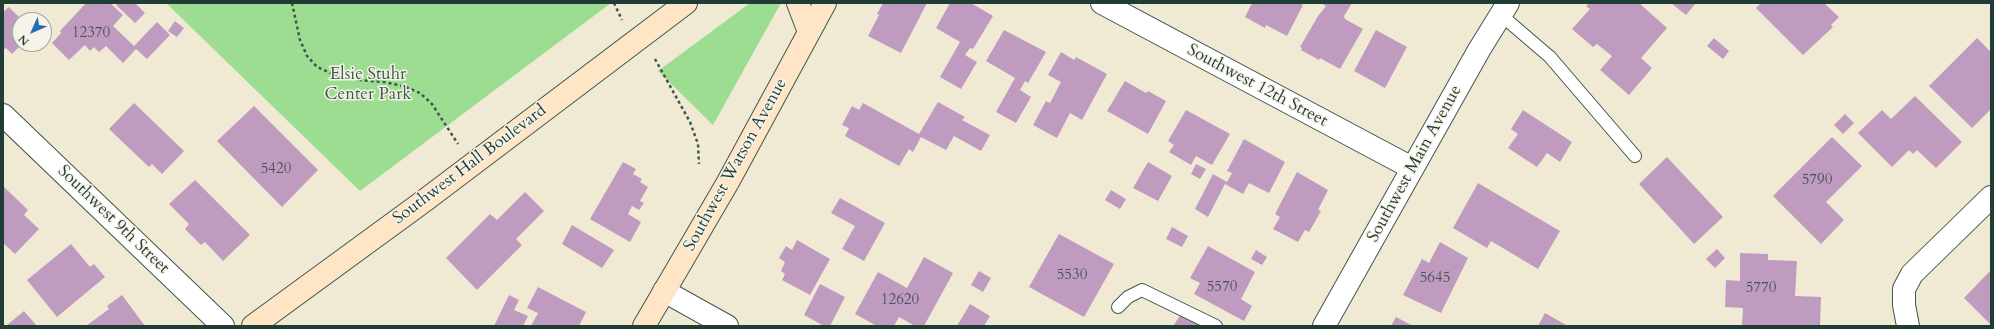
<!DOCTYPE html>
<style>
body{margin:0}
#map{position:relative;width:1994px;height:329px;overflow:hidden;background:#f0ead4;font-family:Cardo,serif}
canvas{display:block}
.frame{position:absolute;inset:0;border:4px solid #1f3d34;pointer-events:none}
.north{position:absolute;left:12px;top:12px;width:40px;height:40px;box-sizing:border-box;background:#f7f3e8;border:1px solid #a1aaa0;border-radius:50%;rotate:225deg;font-size:11px;font-weight:700;line-height:16px;text-align:center;color:#1f3d34}
.north::after{content:'';display:block;margin:auto;width:14px;height:18px;background:#1f6fb2;clip-path:polygon(50% 0,100% 100%,50% 72%,0 100%)}
</style>
<div id="map">
<canvas width="1994" height="329"></canvas>
<div class="frame"></div>
<div class="north">N</div>
</div>
<script>
const context = document.querySelector('canvas').getContext('2d');
context.lineJoin = 'round';
function fill(path, color) {
  context.fillStyle = color;
  context.fill(path, 'evenodd');
}
function toPath(rows) {
  const path = new Path2D();
  for (const r of rows) {
    path.moveTo(r[0], r[1]);
    for (let i = 2; i < r.length; i += 2) path.lineTo(r[i], r[i + 1]);
  }
  return path;
}
function trace(path, color, width, dash) {
  context.strokeStyle = color;
  context.lineWidth = width;
  context.lineCap = dash ? 'butt' : 'round';
  context.setLineDash(dash || []);
  context.stroke(path);
}
function write(font, color, halo, rows, align = 'center') {
  context.font = font + ' Cardo,serif';
  context.lineWidth = 3;
  context.setLineDash([]);
  context.textBaseline = 'middle';
  context.strokeStyle = halo;
  context.fillStyle = color;
  for (const [text, x, y, turn = 0] of rows) {
    context.save();
    context.translate(x, y);
    context.rotate((+turn || 0) * Math.PI / 180);
    context.textAlign = isNaN(turn) ? turn : align;
    if (halo) context.strokeText(text, 0, 0);
    context.fillText(text, 0, 0);
    context.restore();
  }
}
fill(toPath([
 [166,3,611,3,360,191],
 [750,3,781,3,713,125,658,71]
]), '#9ddd92');
fill(toPath([
 [86,3,110,3,123,15,113,26,134,46,157,22,170,35,147,59,136,49,123,63,106,46,99,52,94,47,90,51,85,45,69,60,52,43,61,33,60,31],
 [119,3,135,3,145,13,135,23,116,5],
 [883,3,927,3,901,53,868,36,879,15,877,14],
 [950,3,971,3,993,16,973,49,970,48,965,55,977,62,961,89,940,77,960,42,936,28],
 [1252,3,1299,3,1303,5,1287,36,1266,25,1265,28,1245,17],
 [1321,3,1352,3,1344,16,1345,19,1363,29,1340,69,1320,58,1319,60,1301,50,1302,48,1300,47,1318,16,1326,6],
 [1589,3,1639,3,1667,28,1641,58,1652,68,1629,95,1600,70,1612,56,1597,44,1593,47,1572,29,1590,9,1586,6],
 [1671,3,1696,3,1686,15],
 [1761,3,1824,3,1839,17,1831,25,1833,27,1803,55,1756,8],
 [9,7,22,20,20,20,20,44,22,44,12,54,6,48,3,50,3,12],
 [175,21,184,28,177,37,168,31],
 [1004,30,1046,52,1028,83,1025,81,1020,90,1031,97,1016,123,996,112,1015,78,986,61],
 [1376,30,1407,47,1385,88,1354,71],
 [1714,38,1729,51,1723,59,1707,46],
 [1977,38,1991,52,1991,109,1972,128,1929,86],
 [1061,52,1074,60,1076,57,1107,74,1082,120,1070,113,1057,138,1033,125,1046,101,1050,103,1061,82,1048,75],
 [1125,81,1146,93,1148,91,1166,101,1148,134,1107,111],
 [1915,96,1962,142,1936,168,1917,150,1913,154,1909,150,1892,167,1858,133,1882,110,1891,119],
 [938,102,965,117,962,120,990,135,981,151,954,136,946,150,921,137,913,152,909,149,899,166,845,136,849,128,842,125,852,106,859,110,863,103,919,134],
 [134,103,184,151,162,174,152,164,149,167,109,129],
 [254,106,318,170,282,207,217,141],
 [1186,110,1230,134,1212,165,1196,156,1191,165,1169,152,1174,145,1168,141],
 [1523,110,1572,142,1560,162,1547,153,1537,167,1508,148,1518,134,1511,129],
 [1845,114,1854,123,1843,134,1834,125],
 [1832,137,1862,166,1826,202,1844,220,1821,244,1773,196],
 [1244,139,1285,162,1269,193,1249,183,1243,194,1225,184,1208,217,1195,209,1213,174,1227,182,1232,173,1227,171],
 [1667,157,1723,217,1694,244,1639,184],
 [623,162,636,169,633,174,642,179,640,182,648,187,640,201,644,203,639,210,632,206,628,214,641,222,630,242,590,219],
 [1148,162,1172,176,1158,201,1133,188],
 [1196,164,1206,169,1200,179,1191,174],
 [1297,172,1328,190,1318,210,1321,211,1309,232,1305,230,1298,242,1273,229,1280,217,1275,214],
 [195,180,250,235,223,261,205,242,201,245,185,229,189,224,169,204],
 [1478,183,1560,231,1538,269,1491,241,1487,248,1453,228],
 [3,186,28,210,24,215,39,229,15,254,3,243],
 [1111,190,1126,199,1120,209,1105,200],
 [525,192,544,211,516,239,522,245,477,290,446,258,490,214,497,220],
 [840,198,885,223,864,261,842,249,855,226,831,213],
 [572,225,614,250,602,268,562,244],
 [1172,227,1188,236,1182,247,1166,239],
 [1059,234,1114,264,1084,317,1029,287],
 [797,240,830,259,810,295,782,280,785,274,781,271,785,262,779,258,786,246,792,250],
 [1440,242,1468,258,1441,313,1403,295,1422,259,1429,263],
 [71,244,90,267,94,264,105,277,57,317,27,280],
 [1208,246,1255,272,1241,299,1252,306,1244,321,1194,294,1200,283,1190,278],
 [1717,249,1725,258,1715,268,1706,259],
 [1256,250,1267,257,1262,265,1251,259],
 [1740,253,1768,254,1768,260,1797,261,1795,296,1821,297,1820,326,1742,326,1743,308,1725,307,1726,280,1740,281],
 [924,257,953,273,924,326,915,326,899,317,894,326,877,326,855,314,878,272,907,288],
 [1991,270,1991,325,1964,298],
 [979,271,991,278,983,292,971,285],
 [820,284,845,297,830,326,824,326,804,315],
 [538,287,586,312,579,326,531,326,538,313,527,308],
 [122,295,145,326,86,326,109,309,107,306],
 [509,295,519,300,514,310,528,316,523,326,494,326],
 [970,304,990,316,984,326,957,326],
 [24,311,37,326,6,326],
 [1545,313,1568,326,1538,326],
 [1181,314,1201,326,1173,326],
 [1396,317,1413,326,1391,326]
]), '#c09bc0');
const service = toPath([
 [1501,15,1550,57,1635,156],
 [1118,307,1128,297,1142,290,1216,326]
]);
const minor = toPath([
 [1102,3,1412,168],
 [3,115,223,326],
 [664,291,727,326],
 [1908,326,1904,305,1904,289,1912,274,1991,197]
]);
const tertiary = toPath([
 [1324,326,1479,50,1508,3]
]);
const secondary = toPath([
 [798,3,809,32],
 [253,326,424,201,686,3],
 [644,326,728,182,825,3]
]);
trace(service, '#3e574c', 14);
trace(minor, '#3e574c', 24);
trace(tertiary, '#3e574c', 24);
trace(secondary, '#3e574c', 24);
trace(toPath([
 [292,3,300,40,307,56,317,67,333,74,360,80,384,82,403,86,420,93,432,104,458,144],
 [614,3,622,20],
 [655,59,690,122,698,144,699,164]
]), '#3e574c', 2.5, [3, 3]);
trace(service, '#fff', 12);
trace(minor, '#fff', 22);
trace(tertiary, '#fff', 22);
trace(secondary, '#fee5c5', 22);
write('15px', '#475457', null, [
 ["12370",91,34],
 ["5420",276,170],
 ["5790",1817,181],
 ["5530",1072,276],
 ["5645",1435,279],
 ["5570",1222,288],
 ["5770",1761,289],
 ["12620",900,301]
]);
write('17px', '#385d47', '#f7f3e8', [
 ["Elsie Stuhr",368,75],
 ["Center Park",368,95]
]);
write('17px', '#1f3d34', '#f7f3e8', [
 ["Southwest 12th Street",1257,86,28],
 ["Southwest Main Avenue",1415,164,-61],
 ["Southwest Hall Boulevard",470,165,-37],
 ["Southwest Watson Avenue",736,165,-61],
 ["Southwest 9th Street",113,220,44]
]);
</script>
